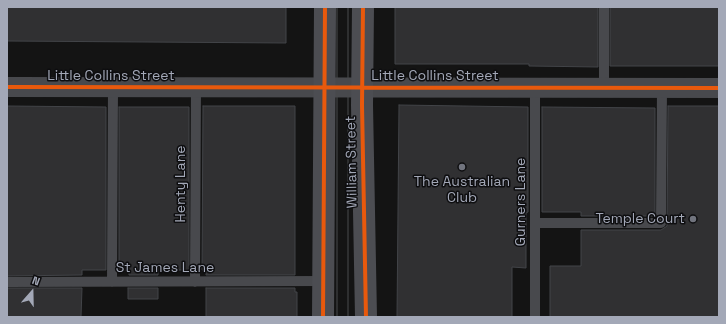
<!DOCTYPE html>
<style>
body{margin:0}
#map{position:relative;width:726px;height:324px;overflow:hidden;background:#141414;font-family:"Space Grotesk",sans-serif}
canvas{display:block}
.frame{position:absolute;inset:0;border:8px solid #a3a8b7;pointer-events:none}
.north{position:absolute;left:12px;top:272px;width:40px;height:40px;-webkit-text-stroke:3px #0e0e10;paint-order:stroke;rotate:20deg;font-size:11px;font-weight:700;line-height:16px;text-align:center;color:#a3a8b7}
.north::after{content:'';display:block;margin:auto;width:14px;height:18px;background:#a3a8b7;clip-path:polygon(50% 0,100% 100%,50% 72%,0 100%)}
</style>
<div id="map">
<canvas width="726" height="324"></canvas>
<div class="frame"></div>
<div class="north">N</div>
</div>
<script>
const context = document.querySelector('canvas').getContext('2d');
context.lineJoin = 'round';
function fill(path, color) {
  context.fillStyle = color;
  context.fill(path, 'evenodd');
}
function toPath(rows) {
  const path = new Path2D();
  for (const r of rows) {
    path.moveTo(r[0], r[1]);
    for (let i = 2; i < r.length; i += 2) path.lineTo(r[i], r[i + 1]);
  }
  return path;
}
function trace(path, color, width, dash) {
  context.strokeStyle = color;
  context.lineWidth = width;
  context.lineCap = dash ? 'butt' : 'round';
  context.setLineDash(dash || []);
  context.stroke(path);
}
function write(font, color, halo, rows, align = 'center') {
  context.font = font + ' "Space Grotesk",sans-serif';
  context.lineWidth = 3;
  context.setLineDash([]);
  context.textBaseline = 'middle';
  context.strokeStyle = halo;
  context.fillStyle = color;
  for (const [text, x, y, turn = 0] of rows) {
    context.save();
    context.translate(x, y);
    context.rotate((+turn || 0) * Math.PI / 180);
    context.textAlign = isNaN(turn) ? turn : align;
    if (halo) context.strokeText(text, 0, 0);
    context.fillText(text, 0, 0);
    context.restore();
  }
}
const building = toPath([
 [7,7,286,7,286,43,7,41,7,7],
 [395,7,598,7,598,67,529,66,529,64,395,64,395,7],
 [610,7,719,7,719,66,610,66,610,7],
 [399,105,528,107,528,212,526,213,526,268,512,267,512,317,397,317,399,105],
 [7,106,106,107,106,270,82,270,82,275,7,276,7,106],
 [203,106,295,106,295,275,206,275,206,271,202,270,203,106],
 [668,106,719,106,719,317,550,317,550,266,581,266,581,230,661,230,667,226,668,106],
 [119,107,189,107,189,270,158,270,158,275,129,275,129,271,119,270,119,107],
 [542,107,655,108,655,216,581,216,581,212,542,212,542,107],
 [7,288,82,288,81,317,7,317,7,288],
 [128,288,158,288,158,299,128,299,128,288],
 [206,288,295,288,295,292,297,292,297,317,206,317,206,288]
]);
fill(building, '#303032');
trace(building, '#424448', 1);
trace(toPath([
 [604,87,604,7],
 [535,223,661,223,662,88],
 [7,282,324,281],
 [112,282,113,87],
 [195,282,196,87],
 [535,317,535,87]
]), '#48494d', 10);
trace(toPath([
 [7,87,719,88]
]), '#48494d', 20);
trace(toPath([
 [363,7,362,105,366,317],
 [323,317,325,7]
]), '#4c4d52', 22);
trace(toPath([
 [337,317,337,7],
 [348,317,348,7]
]), '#494a4d', 1);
trace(toPath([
 [363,7,362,105,366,317],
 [7,87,719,88],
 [323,317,325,7]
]), '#e8590c', 4);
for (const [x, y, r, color] of [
 [462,167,4,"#71747e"],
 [693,219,4,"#71747e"]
]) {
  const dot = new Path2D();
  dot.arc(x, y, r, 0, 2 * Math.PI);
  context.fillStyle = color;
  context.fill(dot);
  trace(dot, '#0e0e10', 1.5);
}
write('14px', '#a3a8b7', '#0e0e10', [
 ["Little Collins Street",111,76],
 ["Little Collins Street",435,76],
 ["William Street",352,162,-91],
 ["Henty Lane",181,184,-90],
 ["Gurners Lane",521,202,-90],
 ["St James Lane",165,268]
]);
write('14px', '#a3a8b7', '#0e0e10', [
 ["The Australian",462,182],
 ["Club",462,198],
 ["Temple Court",685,219,"right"]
]);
</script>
